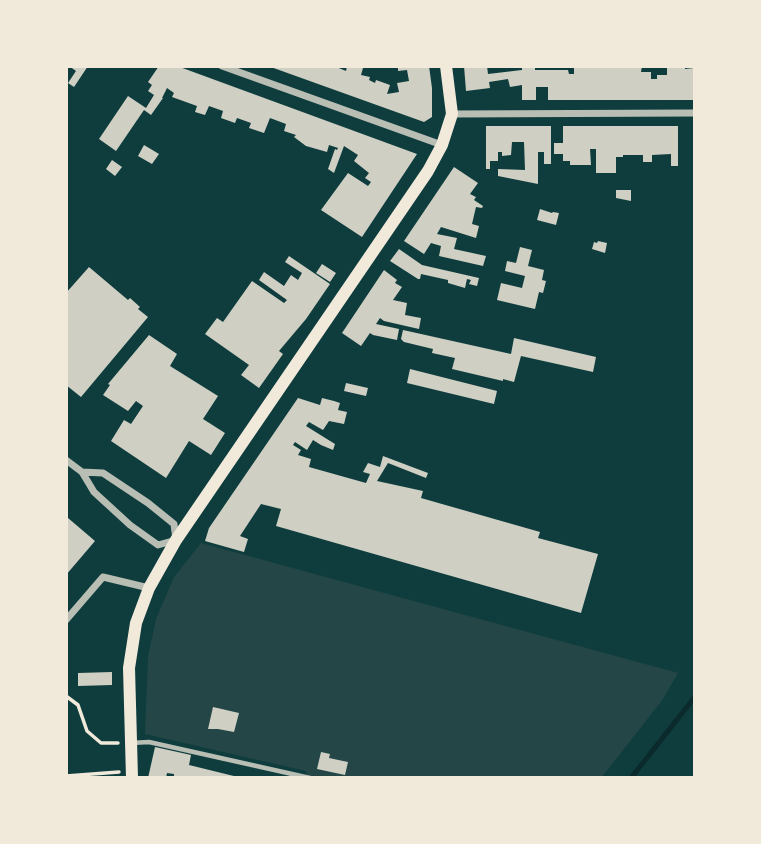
<!DOCTYPE html>
<style>
body{margin:0}
#map{position:relative;width:761px;height:844px;overflow:hidden;background:#0f3d3e;font-family:"Alegreya Sans",sans-serif}
canvas{display:block}
.frame{position:absolute;inset:0;border:68px solid #f1e9da;pointer-events:none}
</style>
<div id="map">
<canvas width="761" height="844"></canvas>
<div class="frame"></div>
</div>
<script>
const context = document.querySelector('canvas').getContext('2d');
context.lineJoin = 'round';
function fill(path, color) {
  context.fillStyle = color;
  context.fill(path, 'evenodd');
}
function toPath(rows) {
  const path = new Path2D();
  for (const r of rows) {
    path.moveTo(r[0], r[1]);
    for (let i = 2; i < r.length; i += 2) path.lineTo(r[i], r[i + 1]);
  }
  return path;
}
function trace(path, color, width, dash) {
  context.strokeStyle = color;
  context.lineWidth = width;
  context.lineCap = dash ? 'butt' : 'round';
  context.setLineDash(dash || []);
  context.stroke(path);
}
fill(toPath([
 [201,543,678,673,663,699,602,777,307,777,306,771,145,734,148,656,156,619,174,577]
]), '#244646');
trace(toPath([
 [631,778,694,698]
]), '#0a2a2b', 5);
fill(toPath([
 [69,66,88,66,74,87,68,83,76,71],
 [159,66,177,66,417,154,362,237,321,210,348,173,368,186,371,182,365,178,369,173,354,161,358,155,344,146,334,173,328,169,335,149,337,150,338,148,329,145,327,152,306,146,294,137,296,135,284,131,286,124,270,118,264,133,249,128,251,123,237,118,235,123,221,118,223,111,209,106,205,115,195,112,197,106,172,97,174,93,167,88,162,98,163,98,151,115,144,110,116,151,99,139,128,96,146,108,154,95,148,91,152,85,148,82],
 [268,66,334,66,346,71,347,66,358,66,363,68,361,75,370,77,369,80,375,83,376,80,390,85,387,94,399,92,397,83,409,81,407,70,398,71,398,66,429,66,432,88,432,117,424,122],
 [464,66,487,66,488,74,522,70,522,67,535,66,535,70,568,70,569,74,574,74,574,68,642,66,641,72,651,72,651,79,657,79,657,75,667,75,667,66,685,66,685,69,694,68,694,100,548,100,548,87,536,87,536,100,522,100,522,85,510,87,508,79,489,82,490,88,466,91],
 [486,126,551,126,551,164,544,164,544,152,538,152,538,184,498,176,498,169,525,170,524,142,512,142,511,155,502,156,502,152,498,152,498,161,490,161,490,169,486,169],
 [563,126,678,126,678,166,671,166,671,154,652,155,652,162,643,162,643,155,623,155,623,157,616,157,616,173,596,173,596,149,590,149,591,165,570,165,570,161,563,161,563,154,554,154,554,143,563,143],
 [144,145,159,154,152,164,138,156],
 [112,160,122,167,115,176,106,169],
 [454,167,478,183,470,194,476,197,474,200,483,206,482,208,476,207,472,224,479,226,476,238,441,227,437,234,457,238,454,249,486,256,483,266,439,256,441,246,431,243,424,254,404,241],
 [616,190,631,190,631,201,616,198],
 [540,209,552,213,553,212,559,213,556,225,537,220],
 [598,241,607,243,605,253,592,249,594,242,597,243],
 [520,247,532,250,528,266,544,270,542,280,546,281,543,293,539,292,535,309,497,300,501,283,522,288,525,276,505,271,507,261,516,263],
 [399,249,422,265,479,278,477,286,469,284,471,280,467,279,465,288,448,283,448,280,421,274,420,279,418,279,390,261],
 [289,256,330,284,306,319,279,351,283,354,259,388,241,375,249,365,205,334,217,318,223,322,252,281,284,303,287,300,259,280,264,272,284,286,291,275,298,280,302,273,285,262],
 [322,264,336,273,330,282,316,273],
 [89,267,128,300,130,298,140,307,138,309,148,317,81,397,66,385,66,293],
 [384,270,397,280,395,283,402,287,393,300,407,303,405,315,421,318,419,329,384,321,380,318,376,324,399,329,397,340,373,335,370,333,361,346,342,333],
 [403,330,511,354,514,338,596,357,593,372,521,356,514,382,503,379,503,381,452,369,455,358,432,353,433,349,404,342,401,339],
 [149,335,177,354,170,366,218,396,203,419,225,433,211,455,189,441,166,478,111,441,124,420,131,424,143,406,136,401,128,411,103,395,110,385,108,384],
 [410,369,497,391,494,404,407,383],
 [346,383,368,388,366,396,344,391],
 [298,398,320,405,322,398,334,401,340,403,338,410,347,412,344,424,329,421,323,430,309,422,306,426,335,444,333,450,321,445,313,440,307,450,295,442,293,445,301,450,298,455,311,459,309,467,366,483,370,474,363,472,368,463,380,467,383,456,428,473,426,478,388,463,377,481,423,491,421,498,540,532,538,538,598,554,581,613,276,526,281,509,261,504,240,536,248,539,244,552,205,541,209,528],
 [68,518,95,541,66,575,66,520],
 [112,672,112,685,78,686,78,673],
 [213,707,239,713,234,732,218,729,208,729],
 [155,747,191,755,189,765,242,778,174,778,174,774,167,773,166,778,148,778],
 [321,752,330,754,329,758,348,762,345,775,317,769]
]), '#cfcfc3');
trace(toPath([
 [66,696,78,705,87,731,101,743,118,743],
 [66,776,119,772]
]), '#f1e9da', 3.5);
trace(toPath([
 [131,743,149,742,310,778]
]), '#b8beb3', 4.5);
trace(toPath([
 [222,66,442,145],
 [452,114,694,113],
 [66,460,82,472,94,492,130,525,158,545,176,540,174,524,148,503,103,473,82,472],
 [66,620,103,577,149,588]
]), '#b8beb3', 7);
trace(toPath([
 [132,778,129,668,136,623,149,588,176,540,428,171,442,145,452,114,446,66]
]), '#f1e9da', 12);
</script>
